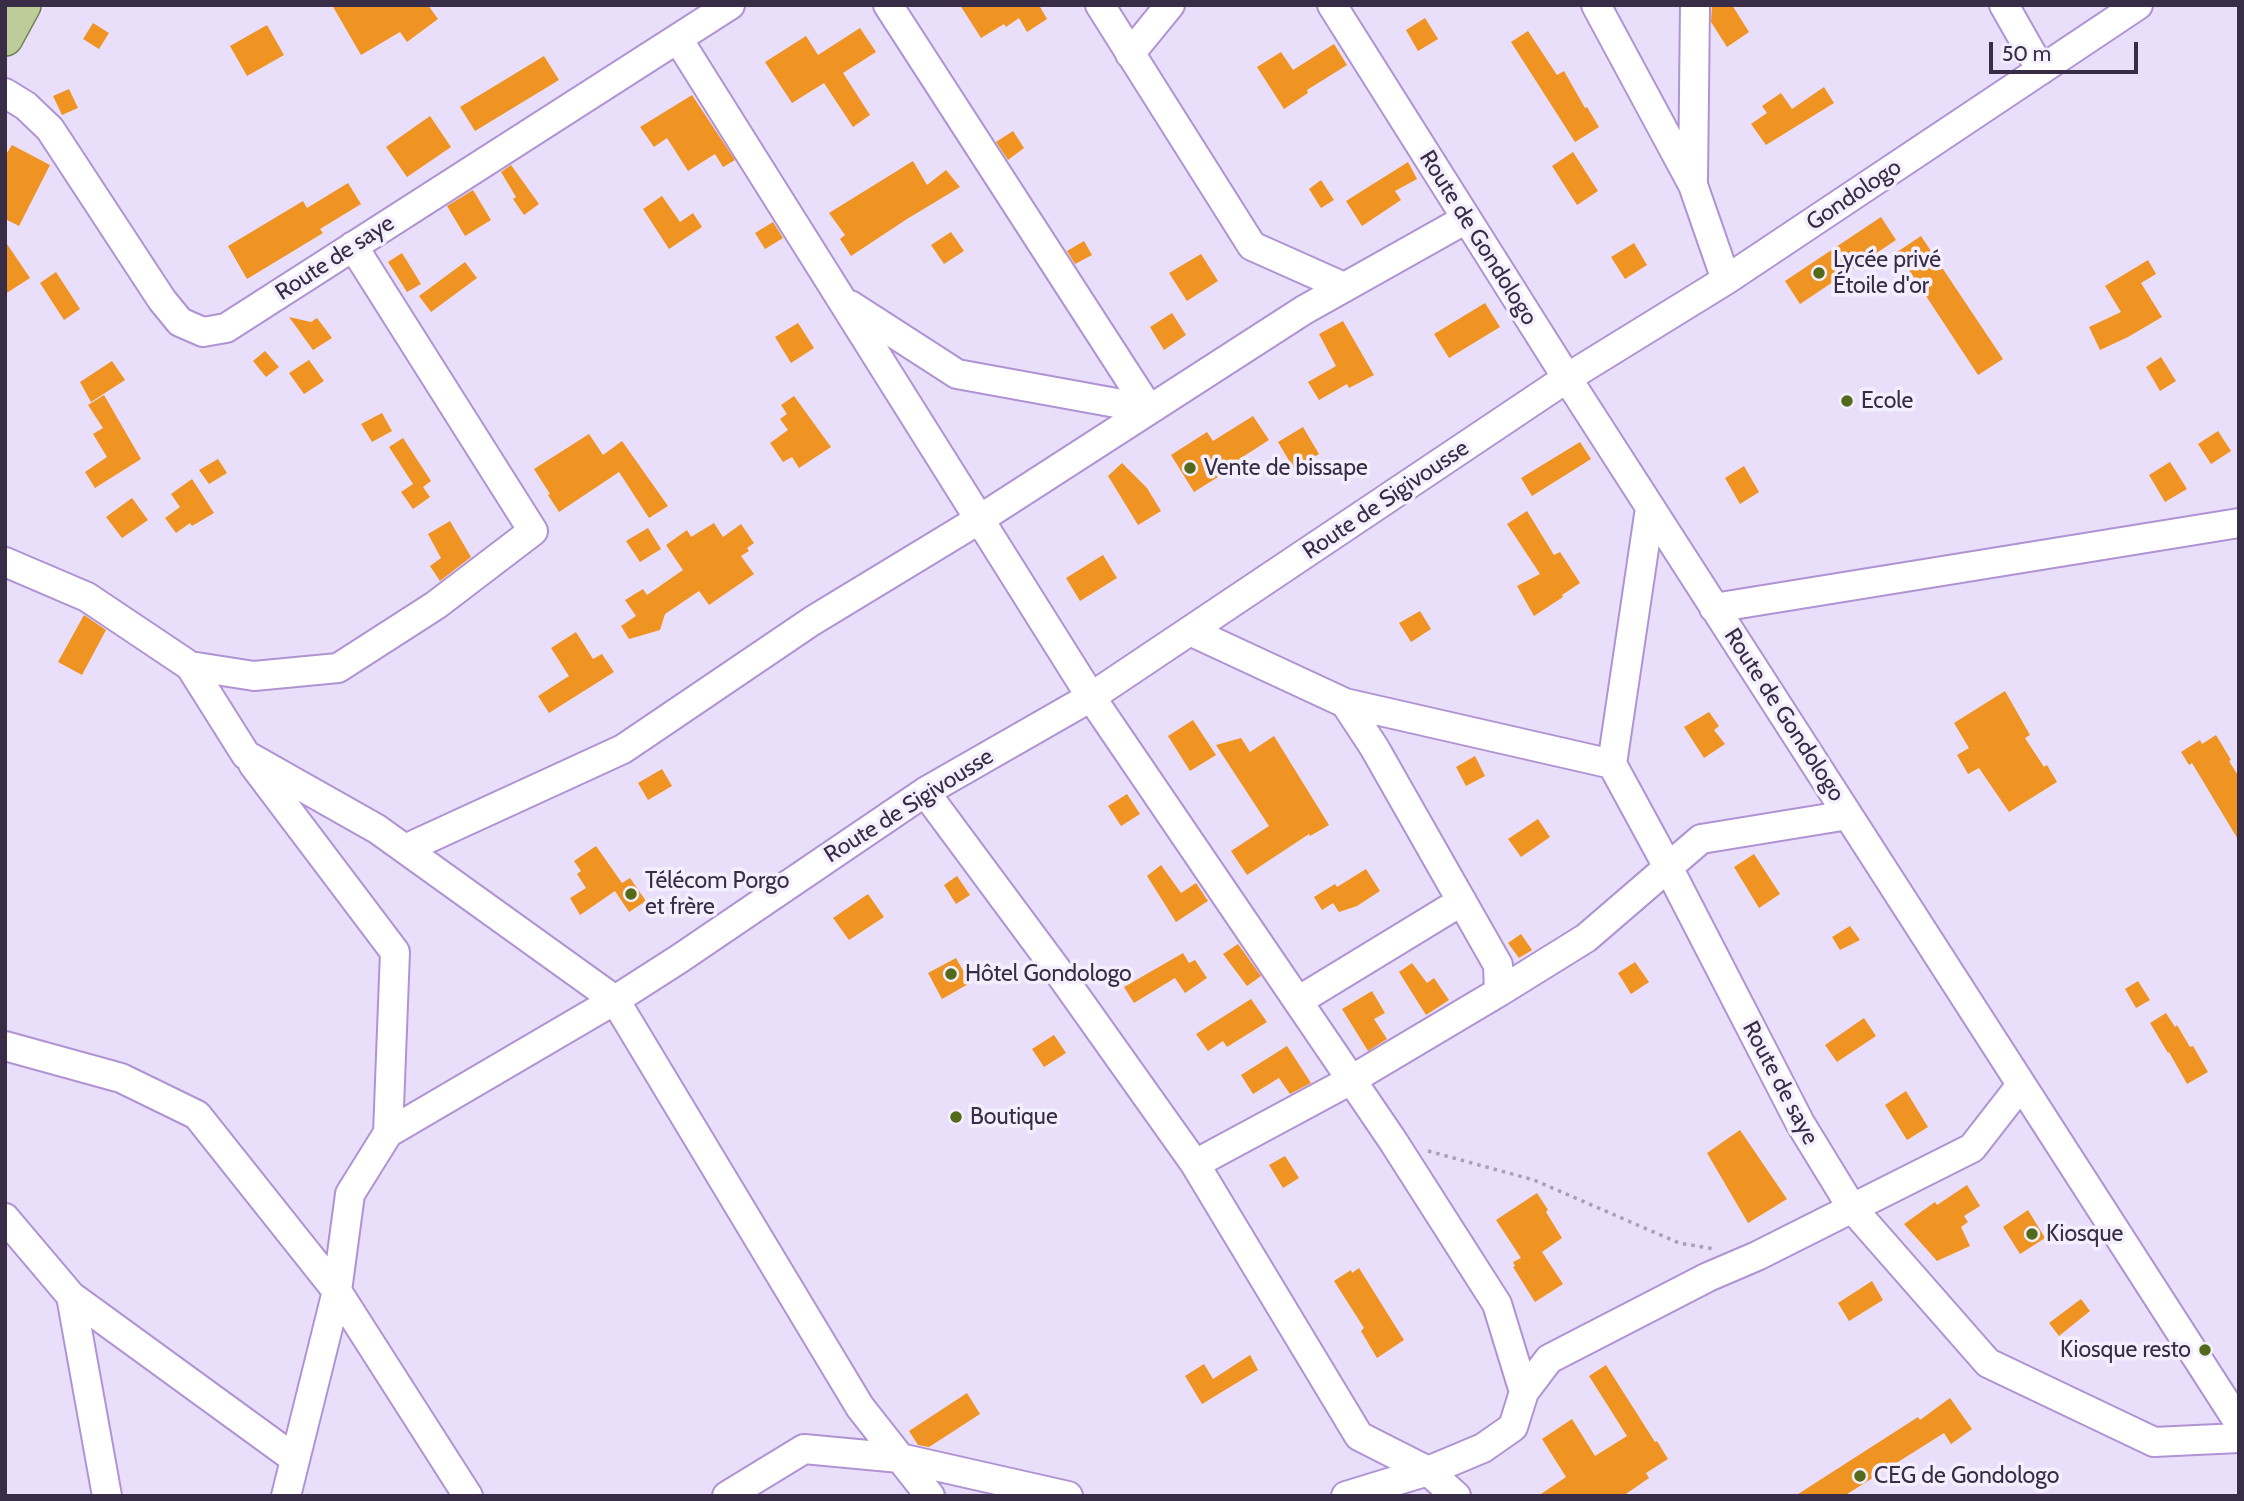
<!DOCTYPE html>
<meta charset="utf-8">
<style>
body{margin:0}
#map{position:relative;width:2244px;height:1501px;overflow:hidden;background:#eadffa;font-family:Cabin,sans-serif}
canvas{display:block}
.frame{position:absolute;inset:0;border:7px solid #382c46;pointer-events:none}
.scale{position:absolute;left:1989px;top:42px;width:149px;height:32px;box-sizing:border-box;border:4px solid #382c46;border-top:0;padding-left:9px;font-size:21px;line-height:24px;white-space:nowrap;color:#382c46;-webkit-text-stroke:5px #f4effd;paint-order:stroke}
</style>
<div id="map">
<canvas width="2244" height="1501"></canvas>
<div class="frame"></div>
<div class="scale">50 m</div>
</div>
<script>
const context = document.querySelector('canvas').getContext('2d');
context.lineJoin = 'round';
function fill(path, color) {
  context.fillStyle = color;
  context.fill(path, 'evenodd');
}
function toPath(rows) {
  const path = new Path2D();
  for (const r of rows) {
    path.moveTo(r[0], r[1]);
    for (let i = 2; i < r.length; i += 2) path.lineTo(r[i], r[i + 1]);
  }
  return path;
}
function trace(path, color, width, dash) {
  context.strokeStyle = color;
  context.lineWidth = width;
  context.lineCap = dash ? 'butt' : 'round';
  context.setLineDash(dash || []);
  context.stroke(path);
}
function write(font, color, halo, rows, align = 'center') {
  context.font = font + ' Cabin,sans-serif';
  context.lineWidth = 7;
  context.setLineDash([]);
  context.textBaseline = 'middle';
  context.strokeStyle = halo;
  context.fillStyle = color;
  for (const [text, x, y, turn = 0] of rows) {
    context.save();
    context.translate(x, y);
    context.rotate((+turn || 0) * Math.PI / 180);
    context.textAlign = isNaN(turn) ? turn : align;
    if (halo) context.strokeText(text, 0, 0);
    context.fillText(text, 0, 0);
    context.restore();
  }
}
fill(toPath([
 [332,5,428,5,438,19,407,42,400,32,361,55],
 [960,5,1039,5,1047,19,1027,32,1019,18,1006,27,1004,24,981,38],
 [1712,5,1732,5,1749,32,1727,47,1711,22],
 [1425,18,1438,39,1418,51,1406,30],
 [93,23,109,33,99,49,83,39],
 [267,25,284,55,247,76,230,46],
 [860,28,876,52,843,73,870,115,853,127,824,83,792,103,765,62,806,36,818,55],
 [1528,31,1557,75,1564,71,1585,108,1587,107,1599,127,1575,142,1511,42],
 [1334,44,1347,65,1307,90,1308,93,1284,109,1257,67,1281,52,1293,70],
 [544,56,559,80,475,131,460,107],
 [1824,87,1834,103,1766,145,1751,124,1767,113,1762,106,1781,93,1792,109],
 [69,89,78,108,62,115,53,96],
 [692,95,735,160,723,167,715,154,688,171,667,138,654,147,640,127],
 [430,116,451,147,407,177,386,147],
 [1013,131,1024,148,1008,160,996,142],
 [12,145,50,165,19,226,5,219,5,156],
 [1573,152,1598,191,1577,205,1552,166],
 [913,161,927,185,946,170,960,187,907,219,851,256,840,239,845,235,829,213],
 [1408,162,1417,179,1395,191,1401,200,1362,226,1346,201],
 [511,165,539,204,524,215,513,199,516,197,501,172],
 [1321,180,1334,200,1321,208,1309,189],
 [348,183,361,204,320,229,323,233,247,279,228,246,303,201,307,208],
 [473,190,491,220,465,236,447,206],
 [662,196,680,222,693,213,702,227,669,249,643,209],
 [1881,217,1896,240,1800,304,1785,281],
 [773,222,783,238,765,249,755,233],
 [951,232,964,251,944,264,931,245],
 [1921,236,2003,359,1978,375,1897,252],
 [5,241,30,278,5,294],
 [1084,241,1092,255,1075,264,1067,251],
 [1634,243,1647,265,1625,279,1611,257],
 [402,253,421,284,407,292,388,262],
 [1201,254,1218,281,1187,301,1169,273],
 [2148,260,2156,274,2141,283,2162,317,2128,337,2100,350,2089,327,2121,312,2105,286],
 [465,262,477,278,431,312,419,296],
 [56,272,80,309,64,320,40,283],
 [1485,303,1500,327,1449,358,1434,334],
 [1172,313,1186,335,1164,350,1150,327],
 [289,317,311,322,317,318,332,338,313,350],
 [1343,321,1374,375,1349,388,1347,384,1319,400,1308,382,1336,366,1319,334],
 [798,323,814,348,791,363,775,337],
 [265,351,279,367,266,377,253,361],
 [2161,357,2176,381,2160,391,2146,367],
 [309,360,324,381,304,394,289,373],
 [112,361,125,380,91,402,80,382],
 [104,395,141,459,95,488,85,472,107,457,93,434,103,428,88,405],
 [794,396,831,447,799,468,792,457,783,462,770,443,788,430,780,419,787,414,781,405],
 [382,413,392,431,372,442,361,424],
 [1253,416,1269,440,1216,474,1218,477,1194,492,1171,455,1207,432,1213,441],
 [1303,427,1319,454,1294,469,1278,442],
 [2218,431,2231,451,2211,464,2198,444],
 [589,434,603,455,622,441,668,506,649,518,619,472,559,512,548,495,550,494,534,469],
 [403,438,431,481,423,487,430,497,413,509,401,492,413,484,389,447],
 [1580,442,1591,459,1532,496,1521,478],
 [218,459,227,473,209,484,199,470],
 [2170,462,2187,489,2165,502,2149,475],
 [1122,463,1147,488,1161,511,1138,525,1108,476],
 [1744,466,1759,492,1740,504,1725,478],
 [192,479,214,513,192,526,190,523,176,533,165,518,180,507,171,494],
 [132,498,148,520,122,538,106,517],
 [1527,511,1554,555,1560,552,1580,583,1562,595,1563,597,1534,616,1517,586,1540,574,1507,524],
 [450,521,471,557,440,581,430,566,441,558,428,534],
 [714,523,723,537,741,524,754,543,747,548,749,551,741,556,754,574,709,605,699,591,665,614,660,630,629,639,621,626,636,616,625,600,643,589,647,595,683,570,666,545,687,530,691,537],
 [648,528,661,549,640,562,626,541],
 [1103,555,1117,578,1080,601,1066,578],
 [1420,611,1431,629,1411,642,1399,623],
 [84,615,106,630,82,675,58,662],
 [576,632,593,659,602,654,614,672,549,713,538,696,569,676,551,648],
 [2005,691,2030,735,2025,738,2044,767,2047,765,2057,782,2009,812,1979,768,1968,774,1957,755,1969,748,1954,723],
 [1709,712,1719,726,1714,730,1725,744,1704,758,1684,727],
 [1193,720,1216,755,1190,771,1168,736],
 [2216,735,2231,760,2229,761,2239,777,2239,841,2192,763,2189,765,2181,752,2200,740,2202,744],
 [1274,736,1329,825,1310,836,1309,834,1247,875,1231,851,1269,826,1216,745,1241,738,1250,752],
 [1475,756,1485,776,1466,786,1456,767],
 [662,769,672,786,648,800,638,783],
 [1127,794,1140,814,1121,826,1108,806],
 [1538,819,1550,837,1521,857,1508,839],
 [596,846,622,883,630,878,646,901,629,912,615,891,580,915,570,898,586,888,577,874,581,871,574,861],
 [1754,854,1780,894,1759,908,1734,867],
 [1161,865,1181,893,1196,883,1208,901,1176,922,1147,876],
 [1366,869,1380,891,1357,906,1339,912,1333,903,1322,910,1314,897,1335,884,1337,887],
 [957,876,970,895,956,904,944,885],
 [868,894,884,917,849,940,833,918],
 [1850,926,1860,940,1840,950,1832,937],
 [1521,934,1532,950,1519,958,1508,943],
 [1238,944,1261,976,1247,986,1223,954],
 [1183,953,1189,963,1195,960,1207,978,1185,993,1175,978,1134,1003,1124,987],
 [956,958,970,983,942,999,928,973],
 [1635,962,1649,982,1631,994,1618,973],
 [1412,963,1427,983,1434,978,1449,1000,1426,1015,1399,972],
 [2138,981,2150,1000,2136,1008,2125,989],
 [1372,991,1385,1013,1374,1019,1387,1039,1368,1051,1342,1009],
 [1251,999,1267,1022,1227,1047,1223,1041,1208,1051,1196,1034],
 [2166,1013,2175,1027,2177,1025,2190,1047,2193,1046,2208,1072,2187,1084,2169,1052,2168,1053,2150,1023],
 [1864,1018,1876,1036,1837,1062,1825,1045],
 [1054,1035,1066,1053,1044,1067,1032,1049],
 [1287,1046,1311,1083,1290,1094,1279,1078,1253,1094,1241,1075],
 [1906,1091,1928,1127,1907,1140,1885,1105],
 [1740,1130,1787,1199,1748,1223,1707,1153],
 [1285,1156,1299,1178,1283,1188,1269,1165],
 [1967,1185,1980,1206,1964,1216,1968,1222,1961,1227,1970,1246,1937,1261,1904,1224,1935,1202,1937,1205],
 [1537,1193,1548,1210,1546,1212,1562,1238,1542,1252,1563,1284,1535,1302,1513,1267,1515,1266,1513,1262,1521,1258,1496,1220],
 [2028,1210,2045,1238,2020,1254,2003,1227],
 [1359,1268,1404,1340,1377,1358,1361,1331,1364,1328,1334,1281,1351,1270,1352,1273],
 [1872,1281,1883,1300,1849,1321,1838,1303],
 [2081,1299,2090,1311,2059,1336,2049,1323],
 [1250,1355,1258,1370,1202,1404,1185,1376,1204,1364,1213,1379],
 [1606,1365,1655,1442,1657,1441,1668,1459,1646,1473,1649,1478,1623,1496,1538,1496,1566,1477,1542,1439,1572,1419,1595,1456,1627,1436,1589,1376],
 [967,1393,980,1414,929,1447,918,1445,909,1431],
 [1950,1398,1972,1429,1951,1444,1944,1433,1844,1496,1795,1496,1918,1417,1920,1420]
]), '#ef9323');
const minor = toPath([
 [888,5,1149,409],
 [1100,5,1252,246,1344,287],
 [1332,5,1567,378,2239,1423],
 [1596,5,1693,185,1726,280],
 [2004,5,2041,70],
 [678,39,1091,697,1393,1141,1497,1304,1524,1392,1513,1427,1483,1448,1428,1471,1359,1436,1195,1164,1060,974,925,792],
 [1130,54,1170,5],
 [5,93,26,106,50,129,162,300,180,322,203,332,226,328,730,5],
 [1693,181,1695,5],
 [850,305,957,374,1149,409],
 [1650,508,1612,764,1668,867,1800,1123,1852,1208,1988,1363,2154,1442,2239,1438],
 [5,562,87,597,190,666,246,755,377,829,615,1000,860,1407,930,1496],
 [1714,608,2239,523],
 [1190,631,1345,703,1374,747,1498,965,1499,992,1351,1080,1195,1164],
 [190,666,254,676,338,668,436,605,533,531,353,246],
 [1345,703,1612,764],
 [253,764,395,952,388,1133],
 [405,849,623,749,812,621,980,519,1304,310,1466,219],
 [1499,992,1586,938,1701,839,1848,815],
 [1298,1001,1462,901],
 [5,1046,121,1078,197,1115,337,1291,468,1496],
 [5,1218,71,1296,107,1496],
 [71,1296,295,1459],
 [1524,1392,1549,1359,1708,1277,1757,1256,1972,1148,2021,1085],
 [286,1496,337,1291,350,1194,388,1133,615,1000,679,959,925,792,1091,697,1567,378,1726,280,2138,5],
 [727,1496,804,1449,900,1458,1068,1496],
 [1346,1496,1428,1471,1456,1496]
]);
const major = toPath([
 [5,38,23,5]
]);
trace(minor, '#b093d3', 32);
trace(major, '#717f50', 38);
trace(toPath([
 [1428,1151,1534,1180,1679,1243,1715,1249]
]), '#aa9eb9', 3.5, [3.5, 5]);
trace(minor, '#fff', 28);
trace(major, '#bccd99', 35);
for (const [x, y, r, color] of [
 [1819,273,7,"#536a1a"],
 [1847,401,7,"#536a1a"],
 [1190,468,7,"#536a1a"],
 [631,894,7,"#536a1a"],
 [951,974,7,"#536a1a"],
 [956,1117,7,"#536a1a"],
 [2032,1234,7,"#536a1a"],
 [2205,1350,7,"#536a1a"],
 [1860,1476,7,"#536a1a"]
]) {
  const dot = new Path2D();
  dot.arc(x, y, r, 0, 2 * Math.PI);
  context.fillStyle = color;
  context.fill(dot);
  trace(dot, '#f4effd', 2.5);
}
write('23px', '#382c46', '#f4effd', [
 ["Gondologo",1854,195,-34],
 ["Route de Gondologo",1478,238,58],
 ["Route de saye",335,258,-33],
 ["Route de Sigivousse",1386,500,-34],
 ["Route de Gondologo",1784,715,57],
 ["Route de Sigivousse",909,806,-32],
 ["Route de saye",1780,1083,62]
]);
write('23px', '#382c46', '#f4effd', [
 ["Lycée privé",1833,260],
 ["Étoile d'or",1833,286],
 ["Ecole",1861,401],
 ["Vente de bissape",1204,468],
 ["Télécom Porgo",645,881],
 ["et frère",645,907],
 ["Hôtel Gondologo",965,974],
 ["Boutique",970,1117],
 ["Kiosque",2046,1234],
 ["Kiosque resto",2191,1350,"right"],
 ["CEG de Gondologo",1874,1476]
], 'left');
</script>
